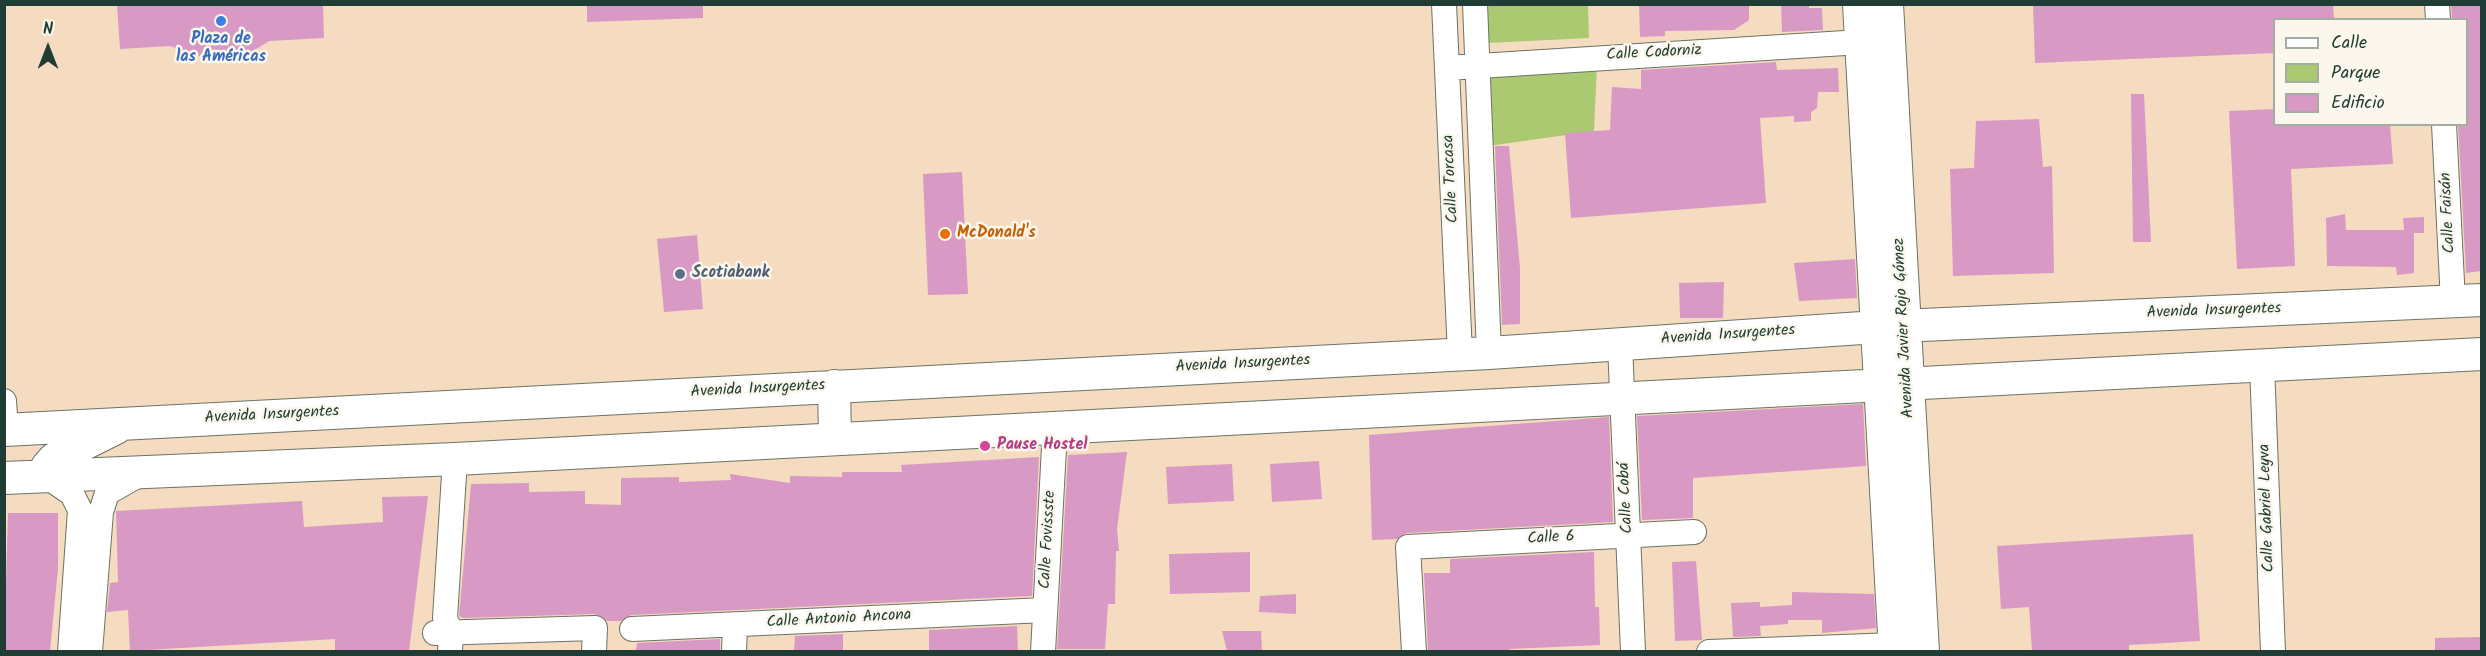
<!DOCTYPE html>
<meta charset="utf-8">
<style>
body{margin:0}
#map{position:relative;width:2486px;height:656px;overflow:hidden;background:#f5dbbf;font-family:Kalam,sans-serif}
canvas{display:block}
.frame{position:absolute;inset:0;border:6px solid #1f3d34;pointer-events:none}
.legend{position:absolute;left:2273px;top:18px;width:195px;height:108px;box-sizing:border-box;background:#fbf7ec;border:2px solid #a3ada2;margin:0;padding:8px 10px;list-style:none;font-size:18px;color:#1f3d34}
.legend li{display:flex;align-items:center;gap:12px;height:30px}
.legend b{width:30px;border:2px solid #a3ada2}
.north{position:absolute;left:18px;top:18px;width:60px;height:60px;-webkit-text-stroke:4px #fbf7ec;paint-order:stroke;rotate:0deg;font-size:16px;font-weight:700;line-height:24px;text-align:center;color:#1f3d34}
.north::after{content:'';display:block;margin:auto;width:21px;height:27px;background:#1f3d34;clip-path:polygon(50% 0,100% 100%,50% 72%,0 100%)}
</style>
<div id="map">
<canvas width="2486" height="656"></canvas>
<div class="frame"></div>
<ul class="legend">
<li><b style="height:8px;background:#fff"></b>Calle</li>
<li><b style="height:16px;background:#aac971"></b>Parque</li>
<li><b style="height:16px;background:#d899c5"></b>Edificio</li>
</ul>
<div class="north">N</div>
</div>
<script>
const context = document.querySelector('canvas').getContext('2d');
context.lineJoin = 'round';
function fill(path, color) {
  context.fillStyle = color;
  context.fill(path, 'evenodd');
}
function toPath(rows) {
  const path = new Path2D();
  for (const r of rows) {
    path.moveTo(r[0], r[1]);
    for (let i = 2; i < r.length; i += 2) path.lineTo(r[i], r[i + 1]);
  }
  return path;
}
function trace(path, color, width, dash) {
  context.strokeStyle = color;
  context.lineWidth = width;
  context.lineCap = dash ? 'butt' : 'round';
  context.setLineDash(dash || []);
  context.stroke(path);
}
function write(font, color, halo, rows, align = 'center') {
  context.font = font + ' Kalam,sans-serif';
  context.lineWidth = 5;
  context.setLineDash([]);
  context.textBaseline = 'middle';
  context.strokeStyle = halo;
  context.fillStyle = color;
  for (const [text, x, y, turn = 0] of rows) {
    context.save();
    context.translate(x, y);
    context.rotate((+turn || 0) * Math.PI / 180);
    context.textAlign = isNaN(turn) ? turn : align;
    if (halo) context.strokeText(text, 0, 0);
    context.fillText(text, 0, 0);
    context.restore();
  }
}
fill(toPath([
 [1486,5,1588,5,1589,38,1488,43],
 [1597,65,1594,131,1488,146,1487,71]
]), '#aac971');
fill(toPath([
 [117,4,323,4,324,38,269,41,250,53,225,57,197,56,170,46,120,49],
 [587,4,703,4,703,18,587,22],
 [1639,4,1749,4,1749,20,1734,30,1665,31,1665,36,1640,37],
 [1781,4,1809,4,1809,8,1822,8,1823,30,1782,32],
 [2033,4,2333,4,2334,20,2274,20,2274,53,2035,63],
 [2451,4,2481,4,2481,271,2466,273,2458,124,2466,124,2466,20,2452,20],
 [1776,62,1777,70,1838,68,1839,92,1818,92,1817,108,1811,112,1811,121,1794,122,1794,116,1760,118,1766,203,1571,218,1565,133,1610,130,1612,87,1641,89,1641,70],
 [2131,94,2144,94,2151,242,2133,242],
 [2274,109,2274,124,2390,124,2393,164,2291,169,2295,266,2237,269,2229,111],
 [2039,119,2043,167,2052,166,2054,273,1953,276,1950,169,1974,168,1976,121],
 [1495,146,1509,146,1520,268,1520,324,1502,325],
 [962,172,968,294,928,295,923,174],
 [2345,214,2346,230,2404,230,2403,218,2424,217,2424,233,2414,233,2414,273,2397,275,2396,267,2327,266,2326,218],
 [697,235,703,309,664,312,657,239],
 [1855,259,1857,298,1799,301,1794,263],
 [1724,282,1723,318,1680,318,1679,283],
 [1863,404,1866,466,1693,478,1693,518,1642,520,1637,416],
 [1609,417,1613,522,1407,533,1397,539,1372,540,1369,435],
 [1127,452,1117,529,1119,551,1116,551,1115,604,1108,604,1105,649,1057,649,1068,455],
 [1039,457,1032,596,631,615,621,621,607,621,595,614,463,618,459,616,471,484,529,483,529,492,585,491,585,504,621,505,621,478,679,477,679,482,731,480,730,474,790,483,790,476,842,477,842,472,902,472,901,465],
 [1319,461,1322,499,1272,502,1270,464],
 [1232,464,1234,501,1168,504,1166,467],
 [428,496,409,651,335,651,335,639,130,651,128,610,107,612,110,583,118,582,116,511,302,501,304,527,383,522,382,497],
 [8,513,58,513,58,568,50,651,4,651],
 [2193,534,2200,641,2129,645,2129,651,2032,651,2029,607,2001,609,1997,546],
 [1250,552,1250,592,1170,594,1169,554],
 [1594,552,1595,607,1599,607,1600,645,1510,649,1510,651,1428,651,1424,573,1450,573,1450,559],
 [1696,561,1702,640,1675,641,1672,562],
 [1792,592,1874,594,1876,628,1822,633,1822,620,1788,620,1788,624,1760,626,1761,636,1733,637,1731,603,1760,602,1760,607,1792,605],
 [1296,594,1296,614,1259,612,1260,596],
 [1017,626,1018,651,929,651,929,630],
 [1222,631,1261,631,1262,651,1227,651],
 [843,634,843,651,794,651,795,636],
 [2481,637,2481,651,2435,651,2435,638],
 [720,639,720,651,636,651,637,643]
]), '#d899c5');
const minor = toPath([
 [1444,4,1460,354],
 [1475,4,1489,353],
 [2437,4,2438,20],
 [1447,68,1861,42],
 [2444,124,2453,302],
 [1620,344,1633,652],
 [2262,365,2273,652],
 [4,401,6,430],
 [46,476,72,494,80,510,70,652],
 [632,629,1045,610],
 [435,633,595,628,594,652],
 [90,652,101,512,107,493,144,472],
 [450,652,451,632,445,618,455,459],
 [734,652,735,625],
 [1043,652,1055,429],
 [1414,652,1408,547,1694,532],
 [1709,652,1895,645]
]);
const major = toPath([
 [1859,4,1895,652],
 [1887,4,1923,652],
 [834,386,835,439],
 [4,430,1489,353,1877,327,2482,300],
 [46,476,47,467,54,459,116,428],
 [4,478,455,459,2482,354]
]);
trace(minor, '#6a7465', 26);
trace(major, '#6a7465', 34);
trace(minor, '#fff', 24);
trace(major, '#fff', 32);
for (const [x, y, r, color] of [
 [221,21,6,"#3f7fe0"],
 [945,234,6,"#e8710a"],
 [680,274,6,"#5c6f8a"],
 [985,446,6,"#d1479c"]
]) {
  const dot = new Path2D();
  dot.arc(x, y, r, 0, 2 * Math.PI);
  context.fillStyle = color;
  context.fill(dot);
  trace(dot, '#fbf7ec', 2);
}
write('bold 16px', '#366cbe', '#fbf7ec', [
 ["Plaza de",221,40],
 ["las Américas",221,58]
]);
write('16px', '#1f3d34', '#fbf7ec', [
 ["Calle Codorniz",1654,54,-3],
 ["Calle Torcasa",1452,179,-93],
 ["Calle Faisán",2449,213,-93],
 ["Avenida Insurgentes",2214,312,-2],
 ["Avenida Javier Rojo Gómez",1905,328,-93],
 ["Avenida Insurgentes",1728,336,-4],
 ["Avenida Insurgentes",1243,365,-3],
 ["Avenida Insurgentes",758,390,-3],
 ["Avenida Insurgentes",272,416,-3],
 ["Calle Cobá",1627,498,-93],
 ["Calle Gabriel Leyva",2268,508,-92],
 ["Calle 6",1551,539,-3],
 ["Calle Fovissste",1049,540,-87],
 ["Calle Antonio Ancona",839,620,-3]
]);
write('bold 16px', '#c56008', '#fbf7ec', [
 ["McDonald's",957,234]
], 'left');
write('bold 16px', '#4e5e75', '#fbf7ec', [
 ["Scotiabank",692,274]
], 'left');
write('bold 16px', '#b23c85', '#fbf7ec', [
 ["Pause Hostel",997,446]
], 'left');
</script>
